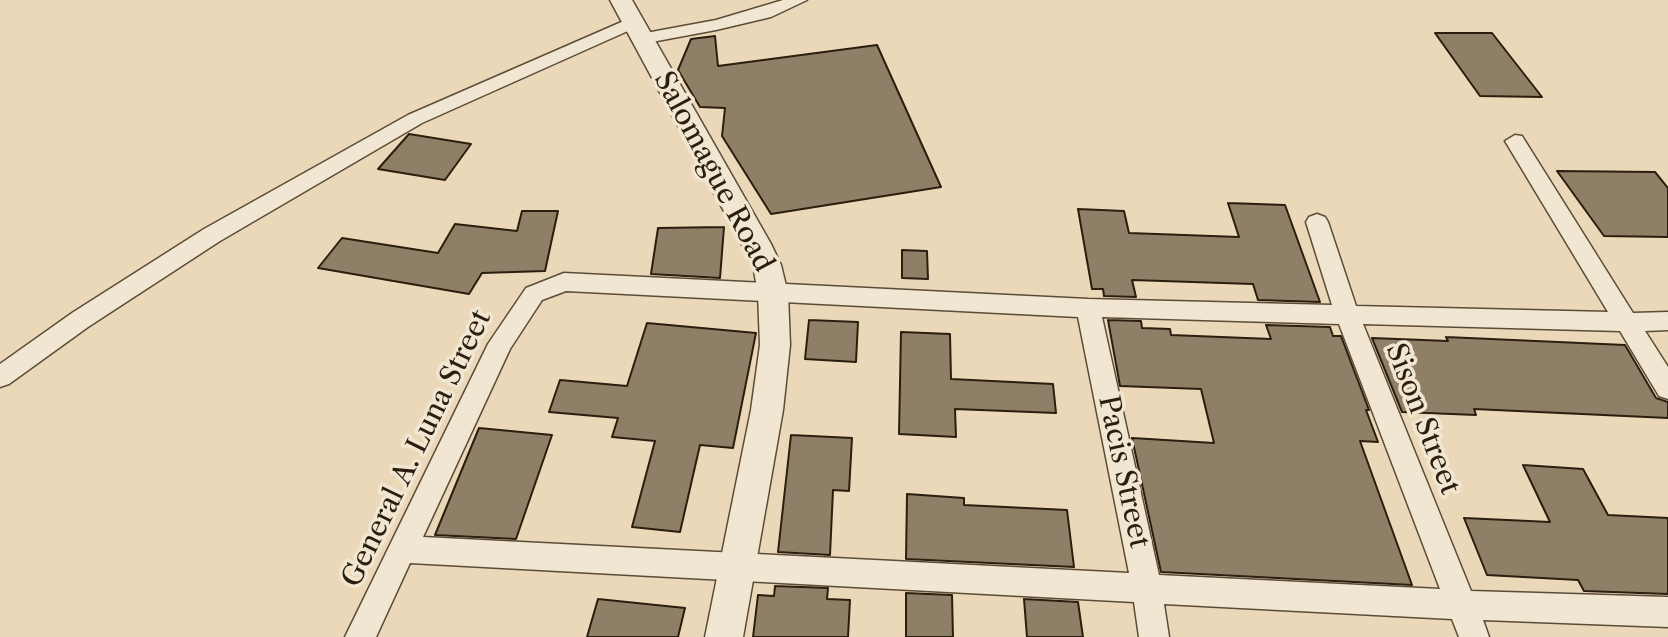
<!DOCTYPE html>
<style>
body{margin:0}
canvas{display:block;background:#ead8b8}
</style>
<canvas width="1668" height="637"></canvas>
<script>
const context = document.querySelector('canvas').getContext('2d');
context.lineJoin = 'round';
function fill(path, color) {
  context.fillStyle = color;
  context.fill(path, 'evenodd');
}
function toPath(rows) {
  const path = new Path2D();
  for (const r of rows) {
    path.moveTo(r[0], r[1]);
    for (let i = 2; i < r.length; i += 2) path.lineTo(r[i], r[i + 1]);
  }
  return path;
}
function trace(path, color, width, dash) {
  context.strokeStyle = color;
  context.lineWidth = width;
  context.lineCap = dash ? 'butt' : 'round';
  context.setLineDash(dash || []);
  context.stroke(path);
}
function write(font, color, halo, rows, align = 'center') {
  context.font = font + ' "Libre Caslon Text",serif';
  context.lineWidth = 7;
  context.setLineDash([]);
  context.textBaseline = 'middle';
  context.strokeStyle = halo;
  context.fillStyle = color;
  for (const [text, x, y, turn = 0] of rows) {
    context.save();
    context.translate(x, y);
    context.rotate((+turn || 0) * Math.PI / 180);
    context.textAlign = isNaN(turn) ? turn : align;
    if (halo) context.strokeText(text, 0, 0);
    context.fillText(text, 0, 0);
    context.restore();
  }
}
const building = toPath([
 [1435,33,1492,33,1542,97,1480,96,1435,33],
 [715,36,718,66,877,45,941,187,771,214,722,136,725,108,700,107,678,70,691,39,715,36],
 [409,134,471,144,445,180,378,169,409,134],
 [1557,171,1655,172,1668,188,1668,237,1604,236,1557,171],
 [1228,203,1285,205,1320,302,1258,300,1253,284,1132,280,1136,297,1104,296,1103,289,1092,289,1078,209,1124,211,1129,233,1239,237,1228,203],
 [522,211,558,211,545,271,482,273,469,294,318,268,342,238,438,253,455,224,517,231,522,211],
 [724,227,720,278,651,274,658,228,724,227],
 [902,250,927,251,928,279,902,278,902,250],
 [809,320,858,322,856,362,805,359,809,320],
 [1108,320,1141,321,1142,328,1170,329,1171,335,1271,339,1266,325,1330,327,1333,336,1341,336,1369,410,1366,410,1378,442,1360,441,1412,585,1161,572,1132,438,1214,443,1201,389,1120,386,1108,320],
 [647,323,756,333,733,448,700,445,680,532,632,527,655,441,612,437,618,418,549,412,560,380,627,386,647,323],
 [901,332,950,334,951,379,1053,384,1056,413,955,409,956,437,899,434,901,332],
 [1446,337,1625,345,1656,398,1668,402,1668,418,1474,409,1476,415,1402,412,1372,338,1448,341,1446,337],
 [479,428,552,435,516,539,435,535,479,428],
 [791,435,852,438,849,491,833,490,830,555,778,552,791,435],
 [1523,465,1583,469,1608,515,1668,518,1668,594,1584,591,1578,580,1487,575,1464,518,1550,522,1523,465],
 [907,494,964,498,964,505,1067,510,1074,567,906,559,907,494],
 [775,586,828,588,827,599,850,600,848,637,753,637,758,595,774,596,775,586],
 [906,593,952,595,953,637,906,637,906,593],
 [598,599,685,608,678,637,587,637,598,599],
 [1024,599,1078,602,1083,637,1027,637,1024,599]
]);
fill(building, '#8e7f66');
trace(building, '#2b1e0e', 2);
const minor = toPath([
 [783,0,807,0,771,17,716,30,641,44,632,39,635,35,716,20,783,0],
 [633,17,639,18,642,22,639,26,422,123,220,241,88,327,9,384,0,387,0,364,72,313,204,229,408,115,633,17],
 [1515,135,1522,136,1633,313,1668,312,1668,330,1645,331,1668,367,1668,399,1659,396,1620,331,1363,324,1471,591,1668,597,1668,627,1483,620,1489,637,1459,637,1452,619,1164,604,1169,637,1139,637,1134,602,410,563,376,637,345,637,488,344,526,288,564,273,1088,299,1332,305,1306,222,1309,217,1317,214,1325,217,1328,222,1356,306,1608,312,1505,141,1515,135],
 [566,291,1078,317,1129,573,423,537,510,349,542,300,566,291],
 [1102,317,1339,324,1440,589,1159,575,1102,317]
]);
const tertiary = toPath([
 [610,0,632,0,771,244,781,265,788,294,790,345,783,410,743,637,705,637,751,410,760,345,758,294,753,265,610,0]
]);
trace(minor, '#5b4c38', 3);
trace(tertiary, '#5b4c38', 3);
fill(minor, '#f1e6d1');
fill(tertiary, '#f1e6d1');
write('28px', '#2b1e0e', '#f1e6d1', [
 ["Salomague Road",713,172,62],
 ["Sison Street",1422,419,69],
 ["General A. Luna Street",417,449,-64],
 ["Pacis Street",1123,472,78]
]);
</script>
